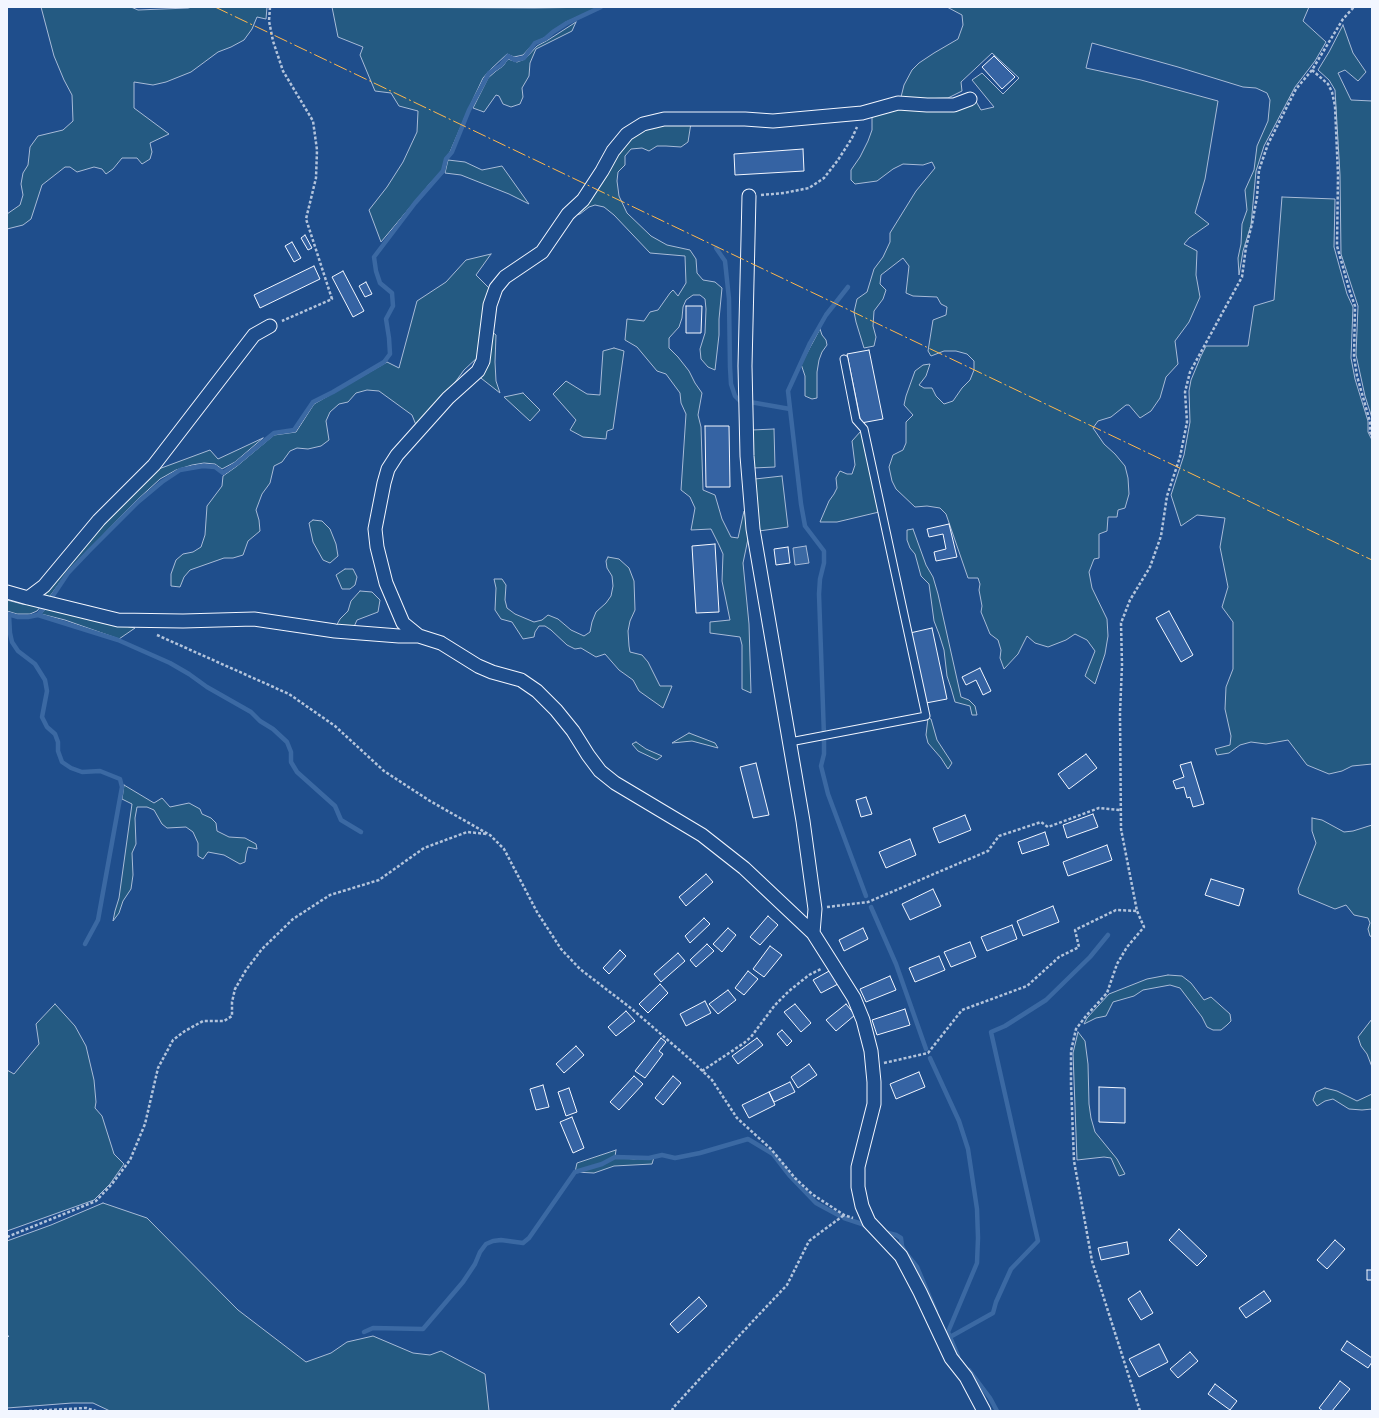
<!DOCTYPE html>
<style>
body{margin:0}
#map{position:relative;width:1379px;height:1418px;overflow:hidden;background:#1f4e8c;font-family:"PT Sans",sans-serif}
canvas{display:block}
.frame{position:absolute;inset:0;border:8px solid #f2f6ff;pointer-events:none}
</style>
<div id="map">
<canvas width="1379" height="1418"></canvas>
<div class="frame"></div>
</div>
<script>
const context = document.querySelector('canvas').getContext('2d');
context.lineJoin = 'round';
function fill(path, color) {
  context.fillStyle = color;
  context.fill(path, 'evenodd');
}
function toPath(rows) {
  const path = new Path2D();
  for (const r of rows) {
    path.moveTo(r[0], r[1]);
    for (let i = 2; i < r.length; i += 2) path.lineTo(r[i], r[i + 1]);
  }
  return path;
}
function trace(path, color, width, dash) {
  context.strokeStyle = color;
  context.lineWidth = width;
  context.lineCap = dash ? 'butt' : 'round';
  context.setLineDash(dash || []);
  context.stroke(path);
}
const green = toPath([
 [41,7,131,7,138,10,188,8,192,7,267,7,266,19,257,17,252,29,244,40,231,47,218,52,191,72,166,82,153,85,134,82,134,108,169,134,150,143,152,152,150,159,142,164,137,158,122,158,113,169,106,174,102,169,94,167,77,172,70,167,65,167,42,185,31,219,23,225,7,229,7,214,20,205,23,195,21,184,23,173,28,165,30,147,38,136,63,130,73,121,72,95,64,80,54,56,41,7],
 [332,7,534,8,600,7,566,22,544,38,535,42,523,55,514,57,507,54,490,70,483,78,468,110,450,152,445,159,442,171,432,181,381,242,369,210,387,187,403,162,417,132,418,111,399,106,391,93,375,91,360,55,363,47,338,37,332,7],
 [947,7,1309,7,1303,21,1326,42,1315,61,1295,87,1264,146,1256,171,1251,225,1243,251,1239,275,1238,258,1241,244,1242,224,1247,210,1245,190,1254,170,1257,146,1268,121,1270,100,1267,93,1256,88,1243,87,1178,67,1092,43,1086,68,1141,80,1218,101,1205,179,1195,213,1209,224,1189,238,1184,244,1197,251,1196,275,1200,297,1189,322,1175,341,1178,364,1166,377,1160,398,1151,411,1140,418,1129,405,1126,405,1111,417,1098,421,1093,428,1104,444,1115,454,1125,466,1128,478,1129,494,1125,508,1118,510,1117,517,1108,517,1107,531,1099,534,1099,558,1094,559,1089,572,1092,588,1107,619,1108,636,1105,654,1095,684,1085,676,1095,651,1087,640,1075,634,1066,640,1048,647,1035,643,1027,636,1018,654,1004,669,1000,658,1001,650,998,640,990,634,981,612,982,606,979,590,980,584,978,578,968,578,946,514,940,508,927,506,915,507,896,489,892,481,889,467,893,455,903,450,906,443,906,422,913,415,904,405,906,396,915,371,923,365,930,364,926,376,919,385,924,388,932,388,936,396,944,404,953,401,962,388,970,380,974,370,974,361,967,354,956,351,944,351,931,356,928,351,933,320,946,315,947,307,941,304,937,297,913,296,906,293,909,266,903,258,881,275,880,284,886,290,883,299,874,311,873,326,876,337,874,346,864,348,856,322,854,312,857,299,867,292,874,269,883,257,890,242,890,233,916,191,935,168,932,162,923,165,903,164,893,169,877,181,855,184,851,180,851,170,860,157,868,141,872,130,872,113,974,98,981,110,994,107,972,80,982,73,1003,94,1019,78,992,53,961,82,962,91,948,98,921,99,901,97,904,85,912,70,919,63,934,53,958,39,963,25,962,15,947,7],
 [576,22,572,31,536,49,530,63,529,76,522,88,523,97,520,104,511,107,503,104,499,96,496,95,484,112,473,108,488,78,496,71,503,66,508,59,517,62,525,59,537,46,548,40,576,22],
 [1343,25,1353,53,1366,72,1358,81,1345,70,1338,73,1351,100,1372,101,1372,418,1365,396,1356,355,1358,306,1341,254,1340,175,1335,90,1329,80,1318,70,1329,52,1343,25],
 [691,123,688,142,681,147,666,146,657,146,649,151,642,148,631,149,625,156,625,165,618,172,617,181,619,196,627,213,651,236,667,245,690,250,696,259,697,273,703,280,715,282,722,288,719,319,719,335,715,370,708,367,701,359,700,349,705,333,706,309,705,299,700,295,693,295,686,300,683,307,682,318,679,327,669,338,669,348,678,357,689,371,695,383,702,393,698,415,701,427,703,490,715,495,722,519,731,537,738,538,744,511,748,511,748,539,743,563,749,624,751,693,742,689,742,645,740,637,710,633,710,622,730,620,722,581,723,554,719,545,711,529,691,530,695,508,690,497,681,490,686,414,681,403,680,393,666,374,657,371,637,347,625,340,627,319,644,321,650,312,658,310,670,293,673,290,678,296,686,283,685,256,650,253,614,215,604,207,595,205,589,207,580,214,572,216,632,135,654,126,691,123],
 [448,160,465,162,482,170,502,166,529,204,509,194,461,175,445,173,448,160],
 [1282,197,1335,199,1334,247,1347,294,1353,307,1351,358,1355,379,1368,421,1368,432,1372,440,1372,764,1352,766,1342,771,1329,774,1307,765,1288,740,1266,744,1251,742,1240,745,1229,753,1217,755,1215,749,1230,745,1231,736,1225,709,1226,687,1233,669,1233,622,1222,607,1228,587,1220,547,1225,518,1197,515,1181,526,1171,495,1184,455,1190,422,1189,391,1191,380,1201,356,1206,346,1248,346,1254,306,1274,300,1282,197],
 [491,254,476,275,489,288,478,357,464,370,448,392,416,425,412,415,379,391,367,390,356,393,348,402,339,404,330,412,326,421,329,440,321,446,308,449,297,448,290,451,282,462,274,466,270,483,262,494,256,510,259,520,260,531,248,541,243,555,233,558,224,558,190,570,184,577,180,587,171,586,171,574,176,560,183,554,193,552,201,547,205,535,207,506,222,486,223,476,237,466,274,435,296,432,314,404,387,362,399,368,417,301,446,282,466,260,491,254],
 [820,329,822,335,826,340,827,345,822,352,819,360,817,372,817,398,812,399,805,396,805,376,801,364,820,329],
 [491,331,496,335,495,362,496,381,500,393,477,375,491,331],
 [614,348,624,351,613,429,607,431,606,439,583,437,570,430,576,420,553,394,566,381,587,394,600,395,603,351,614,348],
 [523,393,540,410,530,421,504,397,523,393],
 [774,429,775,467,753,468,752,430,774,429],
 [861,431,879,512,837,522,820,522,829,501,834,494,837,488,836,478,840,471,847,474,852,474,855,465,852,441,861,431],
 [263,438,235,462,222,469,215,464,204,463,192,465,176,470,160,479,136,501,69,570,48,599,43,597,95,532,156,470,210,450,218,459,263,438],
 [782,476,788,527,759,531,755,479,782,476],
 [313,520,322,521,330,529,336,544,338,556,330,563,323,560,313,542,309,523,313,520],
 [913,529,926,565,933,577,938,594,961,697,969,700,975,706,977,715,972,715,970,706,955,702,951,688,947,676,944,650,939,634,934,621,929,584,921,576,915,554,910,548,907,540,907,530,913,529],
 [608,557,619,559,629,568,634,581,635,610,630,621,628,631,629,646,630,652,642,655,648,662,660,686,672,686,663,708,639,691,633,680,619,670,605,654,596,657,581,648,575,649,567,645,551,630,545,626,539,626,535,632,534,637,523,639,512,622,501,619,495,610,496,588,494,579,502,579,506,585,505,600,507,608,515,614,534,622,542,620,548,615,558,619,571,630,584,636,590,632,592,622,596,612,606,603,611,596,613,586,612,576,607,568,606,561,608,557],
 [345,569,353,569,357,577,355,585,350,589,342,589,336,575,345,569],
 [360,591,372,592,380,600,378,612,357,620,353,629,335,628,340,619,348,611,351,601,360,591],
 [7,600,22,604,41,606,37,611,30,614,17,614,7,611,7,600],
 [47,607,115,624,135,628,119,639,65,620,41,614,47,607],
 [928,718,931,719,937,740,952,763,948,769,941,758,928,743,926,735,928,718],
 [689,733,715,743,718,748,692,741,672,743,689,733],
 [636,742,646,749,662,756,657,760,638,751,632,744,636,742],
 [124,785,154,803,162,798,170,807,189,803,200,809,202,814,211,818,216,823,217,831,229,837,245,838,256,844,257,849,248,847,246,854,245,862,240,864,224,855,208,852,203,859,198,856,198,843,193,832,186,827,167,828,162,824,154,810,147,807,137,807,135,818,136,844,132,853,133,875,131,889,123,901,119,913,113,921,115,911,119,898,132,804,122,799,124,785],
 [1312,818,1322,820,1344,832,1353,831,1372,825,1372,937,1370,936,1368,929,1370,923,1368,918,1354,915,1346,905,1335,909,1299,894,1298,889,1316,843,1312,831,1312,818],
 [1168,975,1182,976,1191,983,1204,1000,1211,997,1230,1014,1231,1021,1227,1025,1221,1030,1213,1030,1207,1027,1202,1017,1180,988,1170,985,1143,990,1134,996,1113,1002,1106,1016,1096,1018,1084,1024,1087,1018,1109,994,1147,979,1168,975],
 [55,1004,75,1026,86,1046,94,1080,96,1102,95,1108,102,1116,114,1154,124,1164,110,1184,94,1200,7,1231,7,1070,14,1074,39,1044,36,1024,55,1004],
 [1372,1019,1372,1067,1367,1054,1361,1046,1358,1037,1372,1019],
 [1078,1032,1085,1041,1088,1064,1089,1104,1091,1118,1095,1132,1117,1159,1125,1174,1119,1176,1111,1158,1104,1157,1077,1160,1073,1053,1078,1032],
 [1325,1088,1337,1091,1357,1101,1372,1094,1372,1109,1362,1110,1349,1109,1333,1099,1325,1101,1317,1106,1313,1100,1316,1092,1325,1088],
 [616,1150,615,1157,634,1159,654,1157,652,1164,614,1166,594,1173,575,1172,577,1163,616,1150],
 [103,1203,147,1218,238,1310,306,1362,331,1353,347,1342,373,1336,413,1353,430,1355,441,1351,485,1374,489,1411,110,1411,93,1403,72,1403,7,1408,7,1338,9,1336,7,1336,7,1241,51,1225,103,1203]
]);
fill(green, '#245a82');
trace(green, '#a8bbd7', 1);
const water = toPath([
 [806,546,809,563,795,565,793,548,806,546]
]);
fill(water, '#3b69a3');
trace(water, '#a8bbd7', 1);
trace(toPath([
 [716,248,725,261,729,299,730,367,731,384,735,396,740,401],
 [848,287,826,315,810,343,788,391,801,504,805,526,824,551,824,563,820,579,819,594,824,736,824,754,821,766,828,794,866,896],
 [750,402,790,409],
 [52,597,68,573,89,551,138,502,162,482,180,470,203,466,215,467,223,473,236,464,274,433,294,430,313,402,333,392,384,362,390,354,389,338,386,319,393,306,392,293,380,283,376,271,374,257,415,203,443,171,446,159,452,152,469,110,489,73,501,65,508,56,515,60,524,58,535,43,545,39,553,32,567,23,601,7],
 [8,614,18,617,28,617,38,615,43,609],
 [9,615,10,633,12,642,18,651,35,664,45,680,47,691,42,717,47,727,55,734,58,742,58,751,62,762,71,768,82,772,100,771,120,779,122,787,98,920,85,944],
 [38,615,118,640,170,663,189,674,207,687,251,712,260,721,273,729,287,742,291,752,291,762,297,772,335,806,341,820,361,832],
 [871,907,896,964,926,1049],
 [930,1058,959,1121,968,1149,977,1209,978,1238,977,1263,948,1332,958,1356],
 [844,1218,865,1225],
 [884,1232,896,1235,901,1238,902,1246,905,1252,917,1267,936,1312],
 [364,1332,373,1328,423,1329,463,1282,475,1264,480,1252,486,1244,493,1241,501,1240,523,1243,529,1238,575,1172,602,1164,615,1157,649,1158,662,1155,675,1158,700,1153,748,1139,773,1154,790,1176,816,1203,840,1216],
 [950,1337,993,1313,996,1302,1011,1269,1038,1241,991,1032,1005,1026,1046,1000,1090,957,1108,935],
 [969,1370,990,1398,997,1411]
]), '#3b69a3', 4.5);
const building = toPath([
 [994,56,1015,77,1002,89,982,67,994,56],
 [803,149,804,171,735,175,734,154,803,149],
 [305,235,312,248,308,250,301,238,305,235],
 [292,242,301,258,294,262,285,246,292,242],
 [314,266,320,279,260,308,254,295,314,266],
 [343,271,364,311,353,317,332,277,343,271],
 [366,282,372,294,365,297,359,286,366,282],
 [686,306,702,306,701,333,686,333,686,306],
 [869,350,883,419,861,423,847,354,869,350],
 [705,426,729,426,730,487,706,487,705,426],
 [949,524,957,557,936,561,934,552,946,549,943,534,929,537,927,529,949,524],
 [715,544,719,612,696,613,692,546,715,544],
 [788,547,790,563,776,565,774,549,788,547],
 [1169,611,1193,655,1181,662,1156,618,1169,611],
 [932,628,947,699,926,703,910,633,932,628],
 [980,668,991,691,983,695,976,680,966,685,962,677,980,668],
 [1086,754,1097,768,1069,789,1058,774,1086,754],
 [1191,762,1204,804,1193,807,1190,797,1187,798,1184,787,1176,789,1173,781,1184,777,1180,765,1191,762],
 [756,763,769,815,753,818,740,767,756,763],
 [866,797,872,814,861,817,856,800,866,797],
 [1093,814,1098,827,1067,838,1063,825,1093,814],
 [965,815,971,830,939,843,933,828,965,815],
 [1045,832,1049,845,1022,854,1018,842,1045,832],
 [910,839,916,855,886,868,879,852,910,839],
 [1107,845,1112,860,1068,876,1063,862,1107,845],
 [706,874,713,882,686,906,679,897,706,874],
 [1211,879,1244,889,1239,906,1205,895,1211,879],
 [933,889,941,906,910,920,902,904,933,889],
 [1053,906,1059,922,1023,936,1017,921,1053,906],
 [768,916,778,925,760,945,750,937,768,916],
 [704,918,710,924,690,943,685,936,704,918],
 [1012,925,1017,939,987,951,981,937,1012,925],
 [728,928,736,935,722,952,713,944,728,928],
 [863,928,868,939,844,951,839,940,863,928],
 [970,942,976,957,951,967,944,952,970,942],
 [707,944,714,951,696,967,690,960,707,944],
 [770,946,782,955,764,977,753,969,770,946],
 [620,950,626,956,609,974,603,968,620,950],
 [678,953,685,961,661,982,654,974,678,953],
 [939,956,945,970,915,982,909,968,939,956],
 [831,970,838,984,821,993,813,980,831,970],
 [748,971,758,979,744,995,735,988,748,971],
 [890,976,896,990,866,1002,860,989,890,976],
 [660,984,668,993,648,1013,639,1004,660,984],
 [728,990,736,1000,718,1014,709,1004,728,990],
 [705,1001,711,1013,686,1026,680,1014,705,1001],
 [795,1004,811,1023,801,1032,784,1012,795,1004],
 [846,1004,855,1015,836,1031,826,1020,846,1004],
 [905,1009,910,1025,877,1035,872,1020,905,1009],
 [626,1011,635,1021,616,1036,608,1027,626,1011],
 [782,1030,792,1041,787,1046,777,1034,782,1030],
 [661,1038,666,1042,659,1051,663,1054,645,1078,635,1071,661,1038],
 [757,1038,763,1045,738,1064,732,1056,757,1038],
 [576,1046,584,1055,564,1073,556,1064,576,1046],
 [809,1064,817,1075,798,1088,791,1077,809,1064],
 [919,1072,925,1087,896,1099,890,1084,919,1072],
 [634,1076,643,1084,619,1110,610,1102,634,1076],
 [673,1076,681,1083,663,1105,655,1098,673,1076],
 [790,1082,795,1092,774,1102,769,1092,790,1082],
 [543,1085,549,1107,536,1110,530,1089,543,1085],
 [1099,1087,1125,1088,1125,1123,1099,1122,1099,1087],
 [569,1088,577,1112,566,1116,558,1092,569,1088],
 [769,1092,775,1105,749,1118,742,1105,769,1092],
 [572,1117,584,1148,573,1153,560,1122,572,1117],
 [1179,1229,1207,1256,1197,1266,1169,1240,1179,1229],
 [1335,1240,1345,1249,1327,1269,1317,1260,1335,1240],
 [1127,1242,1129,1254,1101,1260,1098,1248,1127,1242],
 [1367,1270,1372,1270,1372,1280,1367,1280,1367,1270],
 [1140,1291,1153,1313,1141,1320,1128,1299,1140,1291],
 [1264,1291,1271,1301,1246,1318,1239,1308,1264,1291],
 [699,1297,707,1306,678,1333,670,1324,699,1297],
 [1347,1341,1372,1358,1372,1362,1368,1368,1341,1350,1347,1341],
 [1159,1344,1168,1362,1139,1377,1129,1359,1159,1344],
 [1190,1352,1198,1361,1178,1378,1170,1369,1190,1352],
 [1340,1381,1350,1389,1332,1411,1323,1411,1319,1408,1340,1381],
 [1215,1384,1237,1401,1230,1410,1208,1394,1215,1384]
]);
fill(building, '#3563a3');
trace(building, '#f2f6ff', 1);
const service = toPath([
 [790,742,926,716,864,429,856,420,844,359]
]);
const minor = toPath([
 [749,196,745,366,747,456,753,529,803,821,815,909,813,933],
 [7,592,28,598,118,620,183,621,254,619,335,631,399,636,419,636,441,643,478,666,492,672,521,680,537,691,556,710,573,731,588,755,600,771,615,783,702,835,744,868,813,933,832,963,854,998,863,1020,871,1051,874,1082,874,1104,858,1167,858,1187,862,1206,869,1222,901,1256,920,1292,951,1358,966,1377,984,1411],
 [28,598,44,586,99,520,154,465,254,335,270,326],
 [419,636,403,623,386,583,377,547,375,529,384,483,388,469,397,455,448,398,478,371,483,361,490,305,496,288,505,277,542,252,568,214,583,200,602,171,613,151,627,134,643,124,664,119,745,119,773,121,862,113,898,103,927,105,954,105,970,99]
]);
trace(service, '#f2f6ff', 9);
trace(minor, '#f2f6ff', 15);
trace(toPath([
 [270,7,269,21,273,41,283,71,313,121,317,150,316,178,306,219,332,299,282,321],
 [1312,70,1328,84,1332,92,1335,106,1338,175,1337,246,1350,292,1355,306,1354,357,1357,376,1370,422,1370,432,1372,435],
 [761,195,784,193,809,188,824,178,838,160,852,138,857,127],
 [157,635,289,694,335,726,384,771,430,801,490,835,504,849,537,912,561,949,580,969,632,1009,692,1061,712,1080,737,1118,771,1149,795,1178,812,1194,844,1215,853,1218],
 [827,907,868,902,988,851,999,836,1041,822,1048,827,1099,808,1120,810],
 [884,1063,928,1053,962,1010,1027,986,1059,957,1079,947,1075,930,1116,910,1137,911],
 [702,1071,744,1043,751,1037,775,1005,789,991,809,975,821,969],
 [7,1237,96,1201,112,1184,130,1160,145,1124,158,1068,173,1040,185,1031,203,1021,224,1021,232,1016,232,1002,235,989,246,970,262,949,293,919,330,895,379,880,424,848,467,832,487,834],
 [29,1411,86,1408,96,1411],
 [672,1411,673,1408,751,1323,787,1285,809,1241,844,1215],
 [1140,1411,1092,1261,1074,1161,1071,1085,1071,1051,1076,1029,1086,1016,1107,993,1117,964,1127,947,1144,927,1137,911,1121,829,1120,713,1122,665,1121,623,1130,600,1150,567,1161,536,1167,496,1180,457,1187,422,1185,392,1190,372,1242,277,1246,247,1252,224,1257,197,1259,170,1268,144,1296,89,1312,70,1343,19,1354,7]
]), '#b3c4dc', 2.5, [3, 2]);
trace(service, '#1f4e8c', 7);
trace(minor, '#1f4e8c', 13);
trace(toPath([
 [215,7,1372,560]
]), '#ffb74d', 1, [14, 3, 2, 3]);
</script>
